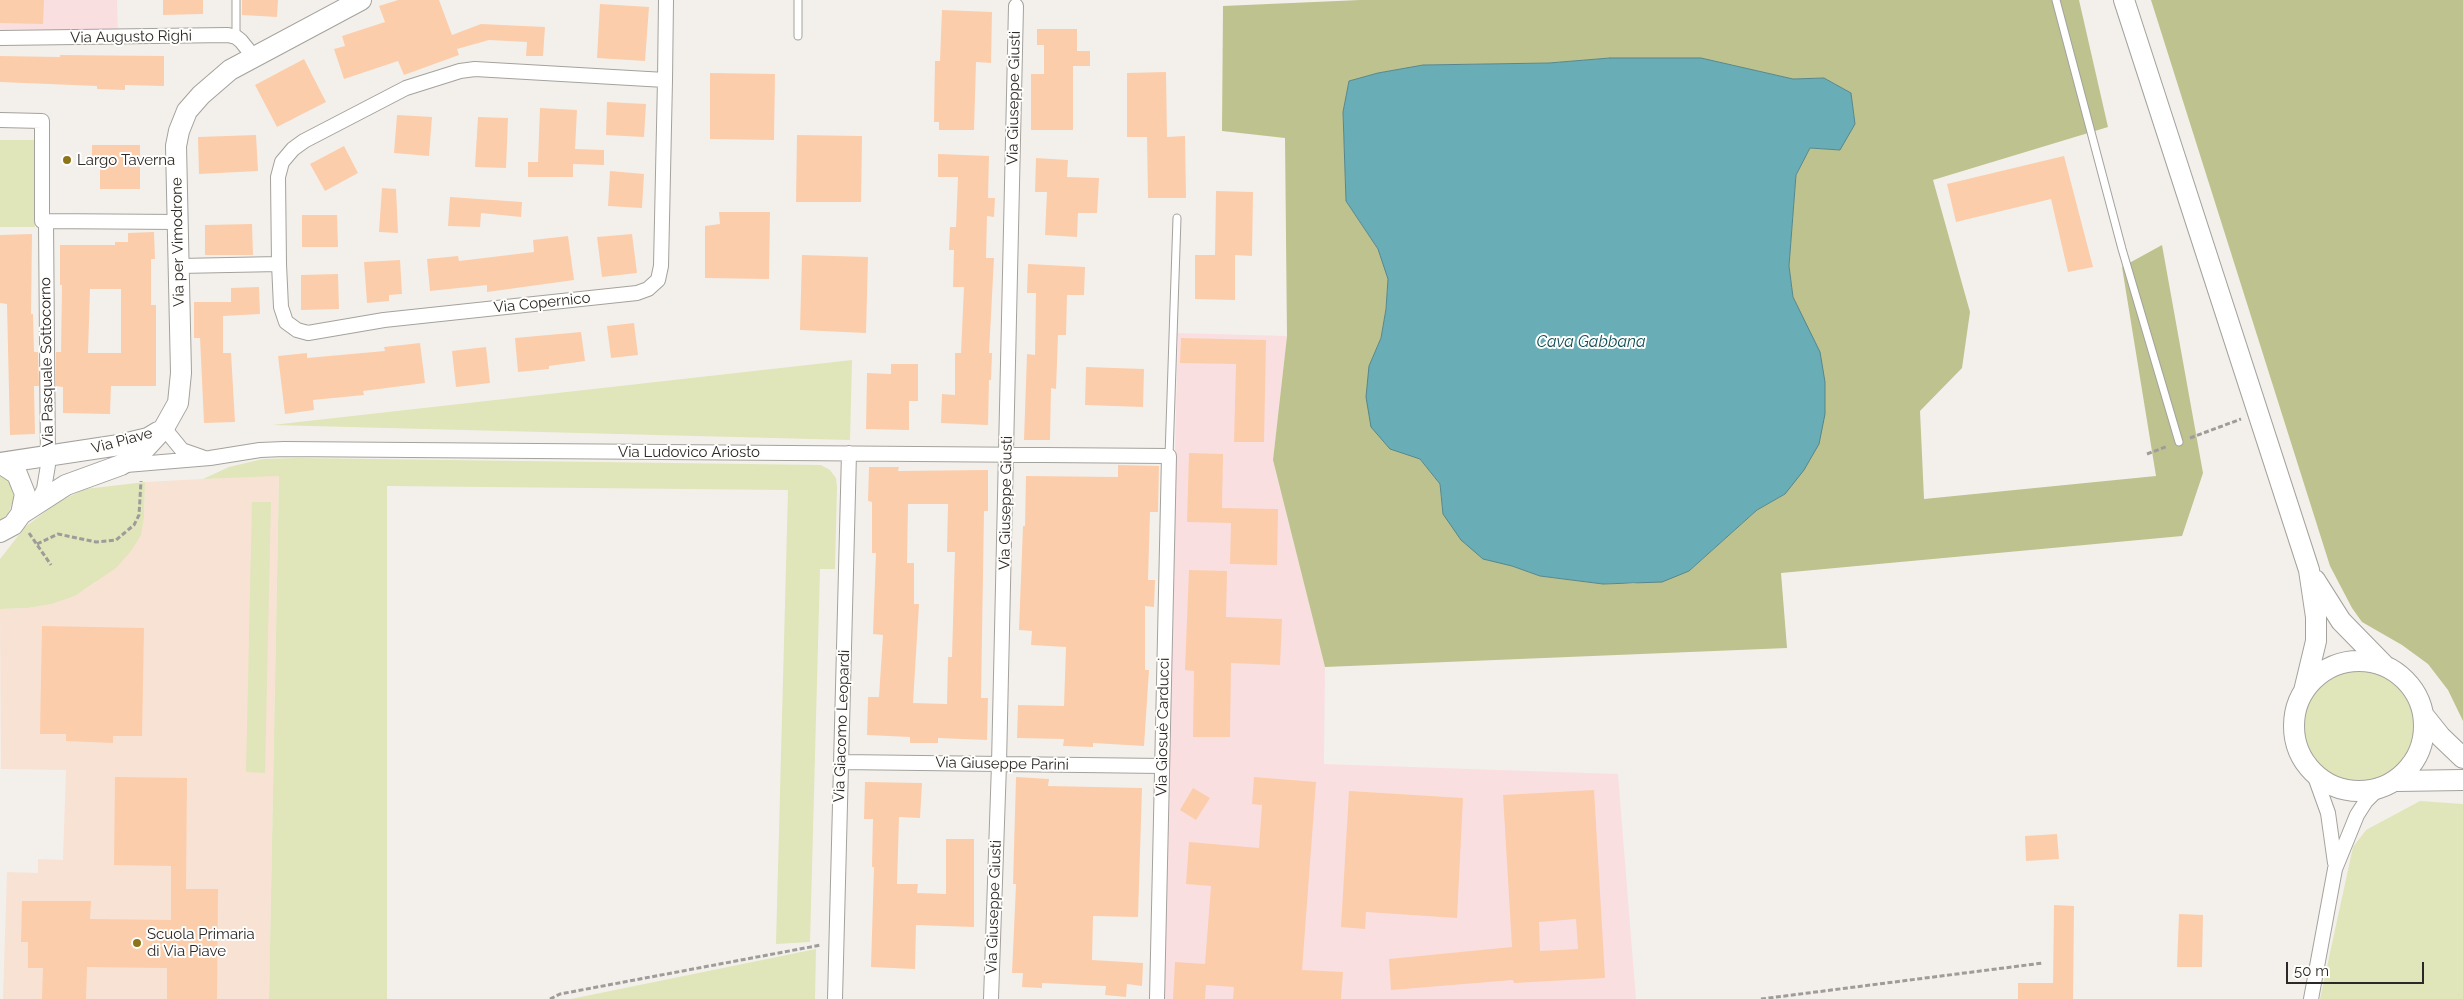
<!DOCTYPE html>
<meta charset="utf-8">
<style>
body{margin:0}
#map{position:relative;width:2463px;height:999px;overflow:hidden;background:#f3f0eb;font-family:Raleway,sans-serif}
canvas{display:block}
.scale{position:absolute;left:2286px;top:962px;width:138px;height:22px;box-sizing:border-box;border:2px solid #2a2927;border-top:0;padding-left:6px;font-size:15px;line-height:18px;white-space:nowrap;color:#2a2927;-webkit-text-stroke:4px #fffefc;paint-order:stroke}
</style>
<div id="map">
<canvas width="2463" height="999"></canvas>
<div class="scale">50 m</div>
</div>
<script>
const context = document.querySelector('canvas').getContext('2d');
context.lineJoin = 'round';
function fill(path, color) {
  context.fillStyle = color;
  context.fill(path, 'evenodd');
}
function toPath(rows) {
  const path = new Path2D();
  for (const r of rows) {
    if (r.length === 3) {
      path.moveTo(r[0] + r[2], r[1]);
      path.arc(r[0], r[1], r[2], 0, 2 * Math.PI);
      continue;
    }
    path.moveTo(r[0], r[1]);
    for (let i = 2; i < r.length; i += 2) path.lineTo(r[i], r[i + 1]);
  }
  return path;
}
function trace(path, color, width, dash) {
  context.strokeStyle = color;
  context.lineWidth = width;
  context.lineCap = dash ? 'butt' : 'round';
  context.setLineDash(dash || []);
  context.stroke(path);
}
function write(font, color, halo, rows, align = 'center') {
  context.font = font + ' Raleway,sans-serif';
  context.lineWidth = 4;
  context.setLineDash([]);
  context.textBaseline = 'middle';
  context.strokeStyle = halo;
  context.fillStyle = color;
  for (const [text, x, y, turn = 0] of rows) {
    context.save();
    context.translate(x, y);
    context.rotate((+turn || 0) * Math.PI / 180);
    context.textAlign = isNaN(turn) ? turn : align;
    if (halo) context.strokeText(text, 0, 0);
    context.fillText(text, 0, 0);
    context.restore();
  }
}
fill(toPath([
 [0,0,117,0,118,37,0,38],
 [1178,333,1287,336,1273,460,1325,667,1324,764,1618,774,1636,999,1161,999]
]), '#fadfe0');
fill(toPath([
 [279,475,269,999,3,999,7,872,38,873,38,859,63,860,66,770,1,769,0,609,28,608,52,604,75,596,95,583,144,517,145,482]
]), '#f8e2d4');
fill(toPath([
 [0,140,36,140,35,227,0,227],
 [852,360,850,440,272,425],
 [298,458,821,465,830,470,836,478,837,487,835,569,820,569,810,942,776,944,788,490,387,486,387,999,269,999,279,476,203,479,229,467,263,459],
 [0,474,10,482,14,498,8,514,0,520],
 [145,482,144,517,141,535,131,551,116,568,75,596,52,604,28,608,0,609,0,559,25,527,58,502,85,489],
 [252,502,271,502,265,773,246,772],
 [2359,726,55],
 [2420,801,2463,804,2463,999,2320,999,2353,847,2366,830],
 [816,949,815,999,571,999]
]), '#e1e5ba');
fill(toPath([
 [1360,0,2079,0,2108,127,1933,180,1970,312,1962,368,1920,411,1924,499,2156,476,2122,267,2162,245,2203,473,2182,536,1781,573,1787,648,1325,667,1273,460,1287,336,1285,138,1222,131,1223,6],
 [1610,58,1701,58,1793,79,1824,78,1851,93,1855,124,1839,150,1810,148,1796,175,1789,266,1793,297,1805,325,1785,494,1757,510,1689,571,1633,584,1603,584,1540,576,1512,566,1443,514,1440,484,1420,459,1390,449,1369,366,1381,338,1386,309,1388,279,1378,249,1346,201,1343,112,1349,81,1378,73,1423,65,1549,63],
 [2151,0,2463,0,2463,721,2448,690,2428,664,2402,645,2362,622,2352,608,2330,566]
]), '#bec28e');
const water = toPath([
 [1610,58,1701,58,1793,79,1824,78,1851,93,1855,124,1840,150,1810,148,1796,175,1789,266,1793,297,1820,352,1825,382,1825,414,1819,444,1804,470,1785,494,1757,510,1689,571,1662,582,1603,584,1540,576,1512,566,1483,559,1461,540,1443,514,1440,484,1420,459,1390,449,1371,427,1366,397,1369,366,1381,338,1386,309,1388,279,1378,249,1346,201,1343,112,1349,81,1378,73,1423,65,1549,63,1610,58]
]);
fill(water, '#69aeb6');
trace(water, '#56868b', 1);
fill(toPath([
 [0,0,44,0,43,24,0,23],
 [163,0,203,0,203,14,163,15],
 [242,0,278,0,277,17,242,15],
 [398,0,439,0,452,35,481,24,545,27,543,56,526,56,527,42,489,40,457,49,459,55,404,75,398,61,344,79,334,49,345,46,342,36,385,22,379,6],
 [600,4,649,7,645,61,597,58],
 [942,10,992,12,991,63,976,62,974,130,939,130,939,122,934,122,935,61,940,61],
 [1037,29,1077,29,1077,51,1090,51,1090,66,1073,66,1073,130,1031,130,1031,74,1044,74,1044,45,1037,45],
 [60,55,164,56,164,86,125,85,125,90,97,89,97,86,0,82,0,56,60,57],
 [304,59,326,102,277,127,255,85],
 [1166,72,1167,137,1185,136,1186,198,1148,198,1147,137,1127,137,1127,73],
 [710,73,775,74,774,140,710,139],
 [607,102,646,104,644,137,606,135],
 [540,108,577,110,575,149,604,150,604,165,573,164,573,177,528,177,528,162,538,162],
 [397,115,432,117,429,156,394,153],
 [478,117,508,118,506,168,475,167],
 [256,135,258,171,199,174,198,137],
 [797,135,862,136,861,202,796,202],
 [92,145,140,145,140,189,100,189,100,163,92,163],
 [344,146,358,173,325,191,310,164],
 [938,154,989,156,988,198,995,198,994,217,987,216,986,258,994,258,989,353,992,353,991,380,989,380,988,425,941,423,942,394,955,395,955,353,961,353,964,287,953,287,954,250,949,250,950,227,956,227,958,177,938,177],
 [2064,156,2093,267,2068,272,2051,199,1956,222,1947,184],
 [1036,158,1068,160,1067,177,1099,178,1097,213,1078,213,1077,237,1045,235,1047,192,1035,192],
 [610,171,644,174,642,208,608,206],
 [382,188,396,189,398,233,379,232],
 [1216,191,1253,192,1252,256,1235,255,1235,300,1195,299,1195,255,1215,255],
 [450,197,522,202,521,217,481,213,480,227,448,226],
 [719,212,770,212,769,279,705,278,705,226,720,224],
 [302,215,337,215,338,247,302,247],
 [252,224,253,255,205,255,205,225],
 [154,232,155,259,151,259,151,305,156,305,156,386,111,386,110,414,63,413,63,387,56,386,56,352,61,352,62,285,60,285,60,245,115,245,115,242,128,242,128,233],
 [90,289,121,289,121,353,88,353],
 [32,234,31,314,33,314,34,352,38,352,39,386,34,386,35,434,10,435,7,304,0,303,0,235],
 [632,234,637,273,602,277,597,237],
 [568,236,574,280,487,292,487,285,430,291,427,259,458,256,459,261,534,252,533,240],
 [802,255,868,257,866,333,800,330],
 [400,260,402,294,389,295,389,301,367,303,364,262],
 [1028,264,1085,267,1084,295,1067,295,1066,335,1058,335,1056,389,1051,388,1050,440,1024,440,1027,354,1035,355,1036,293,1027,293],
 [338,274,339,309,301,310,301,275],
 [259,287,260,314,223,316,223,353,231,353,235,422,204,423,200,338,194,338,194,302,231,302,231,288],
 [634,323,638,355,611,358,607,326],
 [581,332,585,361,549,366,549,369,518,372,515,338],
 [1181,338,1266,340,1264,442,1234,442,1236,364,1180,363],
 [420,343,425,383,363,391,364,395,313,400,314,410,285,414,278,356,307,353,307,358,385,351,384,347],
 [486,347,490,383,456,387,452,351],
 [891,364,918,364,918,401,909,401,909,430,866,429,867,373,891,374],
 [1086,367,1144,369,1143,407,1085,405],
 [1189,453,1223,454,1222,508,1278,509,1277,565,1230,564,1231,523,1187,522],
 [1118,465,1159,466,1158,512,1150,512,1148,580,1155,580,1154,607,1145,606,1145,670,1149,670,1144,746,1093,743,1093,747,1063,746,1064,739,1017,738,1018,705,1064,706,1066,647,1031,645,1032,631,1019,630,1023,526,1025,526,1026,476,1118,477],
 [869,467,899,467,898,471,988,470,988,511,984,511,981,698,988,698,987,740,938,738,938,743,910,743,910,737,867,735,868,697,879,697,883,635,873,634,876,553,872,553,872,502,868,501],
 [908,504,948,504,947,552,955,552,952,657,948,657,947,704,913,703,919,604,914,604,914,563,907,563],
 [1189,570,1227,571,1226,617,1282,619,1280,665,1231,663,1230,737,1193,737,1194,671,1185,670],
 [42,626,144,628,142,736,113,736,113,743,66,741,66,734,40,734],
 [115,777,187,778,186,889,218,889,217,999,167,999,167,968,87,967,86,999,42,999,43,968,28,968,28,942,21,942,22,901,91,901,90,919,171,920,171,866,114,865],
 [1016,777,1049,779,1048,786,1142,788,1138,917,1093,916,1092,960,1143,963,1142,986,1127,984,1126,997,1105,995,1106,986,1042,983,1042,988,1022,987,1023,973,1012,973,1016,884,1013,884],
 [1254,777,1316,782,1302,970,1343,972,1341,999,1233,999,1234,987,1206,985,1205,999,1173,999,1175,962,1205,964,1211,886,1186,884,1189,842,1259,848,1262,805,1252,804],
 [865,782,922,783,920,818,899,817,897,884,918,884,917,893,946,894,946,839,974,839,974,927,916,925,915,969,871,967,874,867,872,867,873,819,864,819],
 [1193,788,1210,798,1196,820,1180,810],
 [1594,790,1605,978,1514,983,1513,980,1391,990,1389,959,1512,947,1503,795],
 [1576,919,1578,949,1540,951,1539,922],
 [1349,791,1463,798,1457,918,1366,912,1365,929,1341,927],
 [2057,834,2059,859,2026,861,2025,836],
 [2054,905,2074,906,2073,999,2018,999,2018,983,2053,983],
 [2179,914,2203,915,2202,967,2177,967]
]), '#fccdaa');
const lane = toPath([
 [2056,0,2122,249,2179,442],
 [798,36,798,0],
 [236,37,236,0],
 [1169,456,1177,218]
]);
const street = toPath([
 [0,38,228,35,236,37,241,41,253,56],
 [665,80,475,69,460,71,406,88,304,141,293,149,282,162,278,177,279,264,281,307,286,322,297,330,308,333,384,320,637,293,648,289,658,280,661,266,665,80,666,0],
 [0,120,42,121,42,221,178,222],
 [179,266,279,264],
 [164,428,182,450,202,457],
 [126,465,210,458,260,450,284,449,1169,456,1157,999],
 [38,501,44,489,48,465,46,221],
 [841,762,1162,766],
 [2314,774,2328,813,2335,863],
 [835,999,849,453],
 [991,999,999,764,1016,6],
 [2311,999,2335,869,2357,815,2366,801,2377,790]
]);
const secondary = toPath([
 [2124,0,2309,570,2316,617,2316,641,2304,691],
 [0,463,119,445,148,438,158,432],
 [0,463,17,474,25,494,21,514,13,525,0,532],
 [21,514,66,485,121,465,141,453,164,428,178,403,181,373,176,146,179,131,187,111,201,95,230,70,361,0],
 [2315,580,2341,621,2384,665],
 [2359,726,65],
 [2425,717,2441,737,2463,758],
 [2397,781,2463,780]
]);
trace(lane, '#a4a29d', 9);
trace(street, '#a4a29d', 16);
trace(secondary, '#a4a29d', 22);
trace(toPath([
 [2190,438,2241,419],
 [2147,454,2168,446],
 [29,533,51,565],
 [37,544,58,534,96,542,116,540,134,525,139,515,141,481],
 [550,999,560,994,821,945],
 [1761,999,2043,963]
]), '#9e9c99', 3, [5, 2.5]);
trace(lane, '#fff', 7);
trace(street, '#fff', 14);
trace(secondary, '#fff', 20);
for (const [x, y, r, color] of [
 [67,160,5,"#8e7418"],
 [137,943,5,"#8e7418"]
]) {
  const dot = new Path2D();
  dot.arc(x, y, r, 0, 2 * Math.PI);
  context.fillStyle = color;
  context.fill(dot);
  trace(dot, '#fffefc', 2);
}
write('15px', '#2a2927', '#fffefc', [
 ["Via Augusto Righi",131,37,-1],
 ["Via Giuseppe Giusti",1014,98,-89],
 ["Via per Vimodrone",178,242,-91],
 ["Via Copernico",542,303,-6],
 ["Via Pasquale Sottocorno",47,362,-91],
 ["Via Piave",122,441,-15],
 ["Via Ludovico Ariosto",689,452],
 ["Via Giuseppe Giusti",1006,503,-89],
 ["Via Giacomo Leopardi",842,726,-88],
 ["Via Giosuè Carducci",1163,727,-89],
 ["Via Giuseppe Parini",1002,764,1],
 ["Via Giuseppe Giusti",994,907,-88]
]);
write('15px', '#2a2927', '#fffefc', [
 ["Largo Taverna",77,160],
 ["Scuola Primaria",147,934],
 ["di Via Piave",147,951]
], 'left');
write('italic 16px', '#0e4d53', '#fffefc', [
 ["Cava Gabbana",1591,342]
]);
</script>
